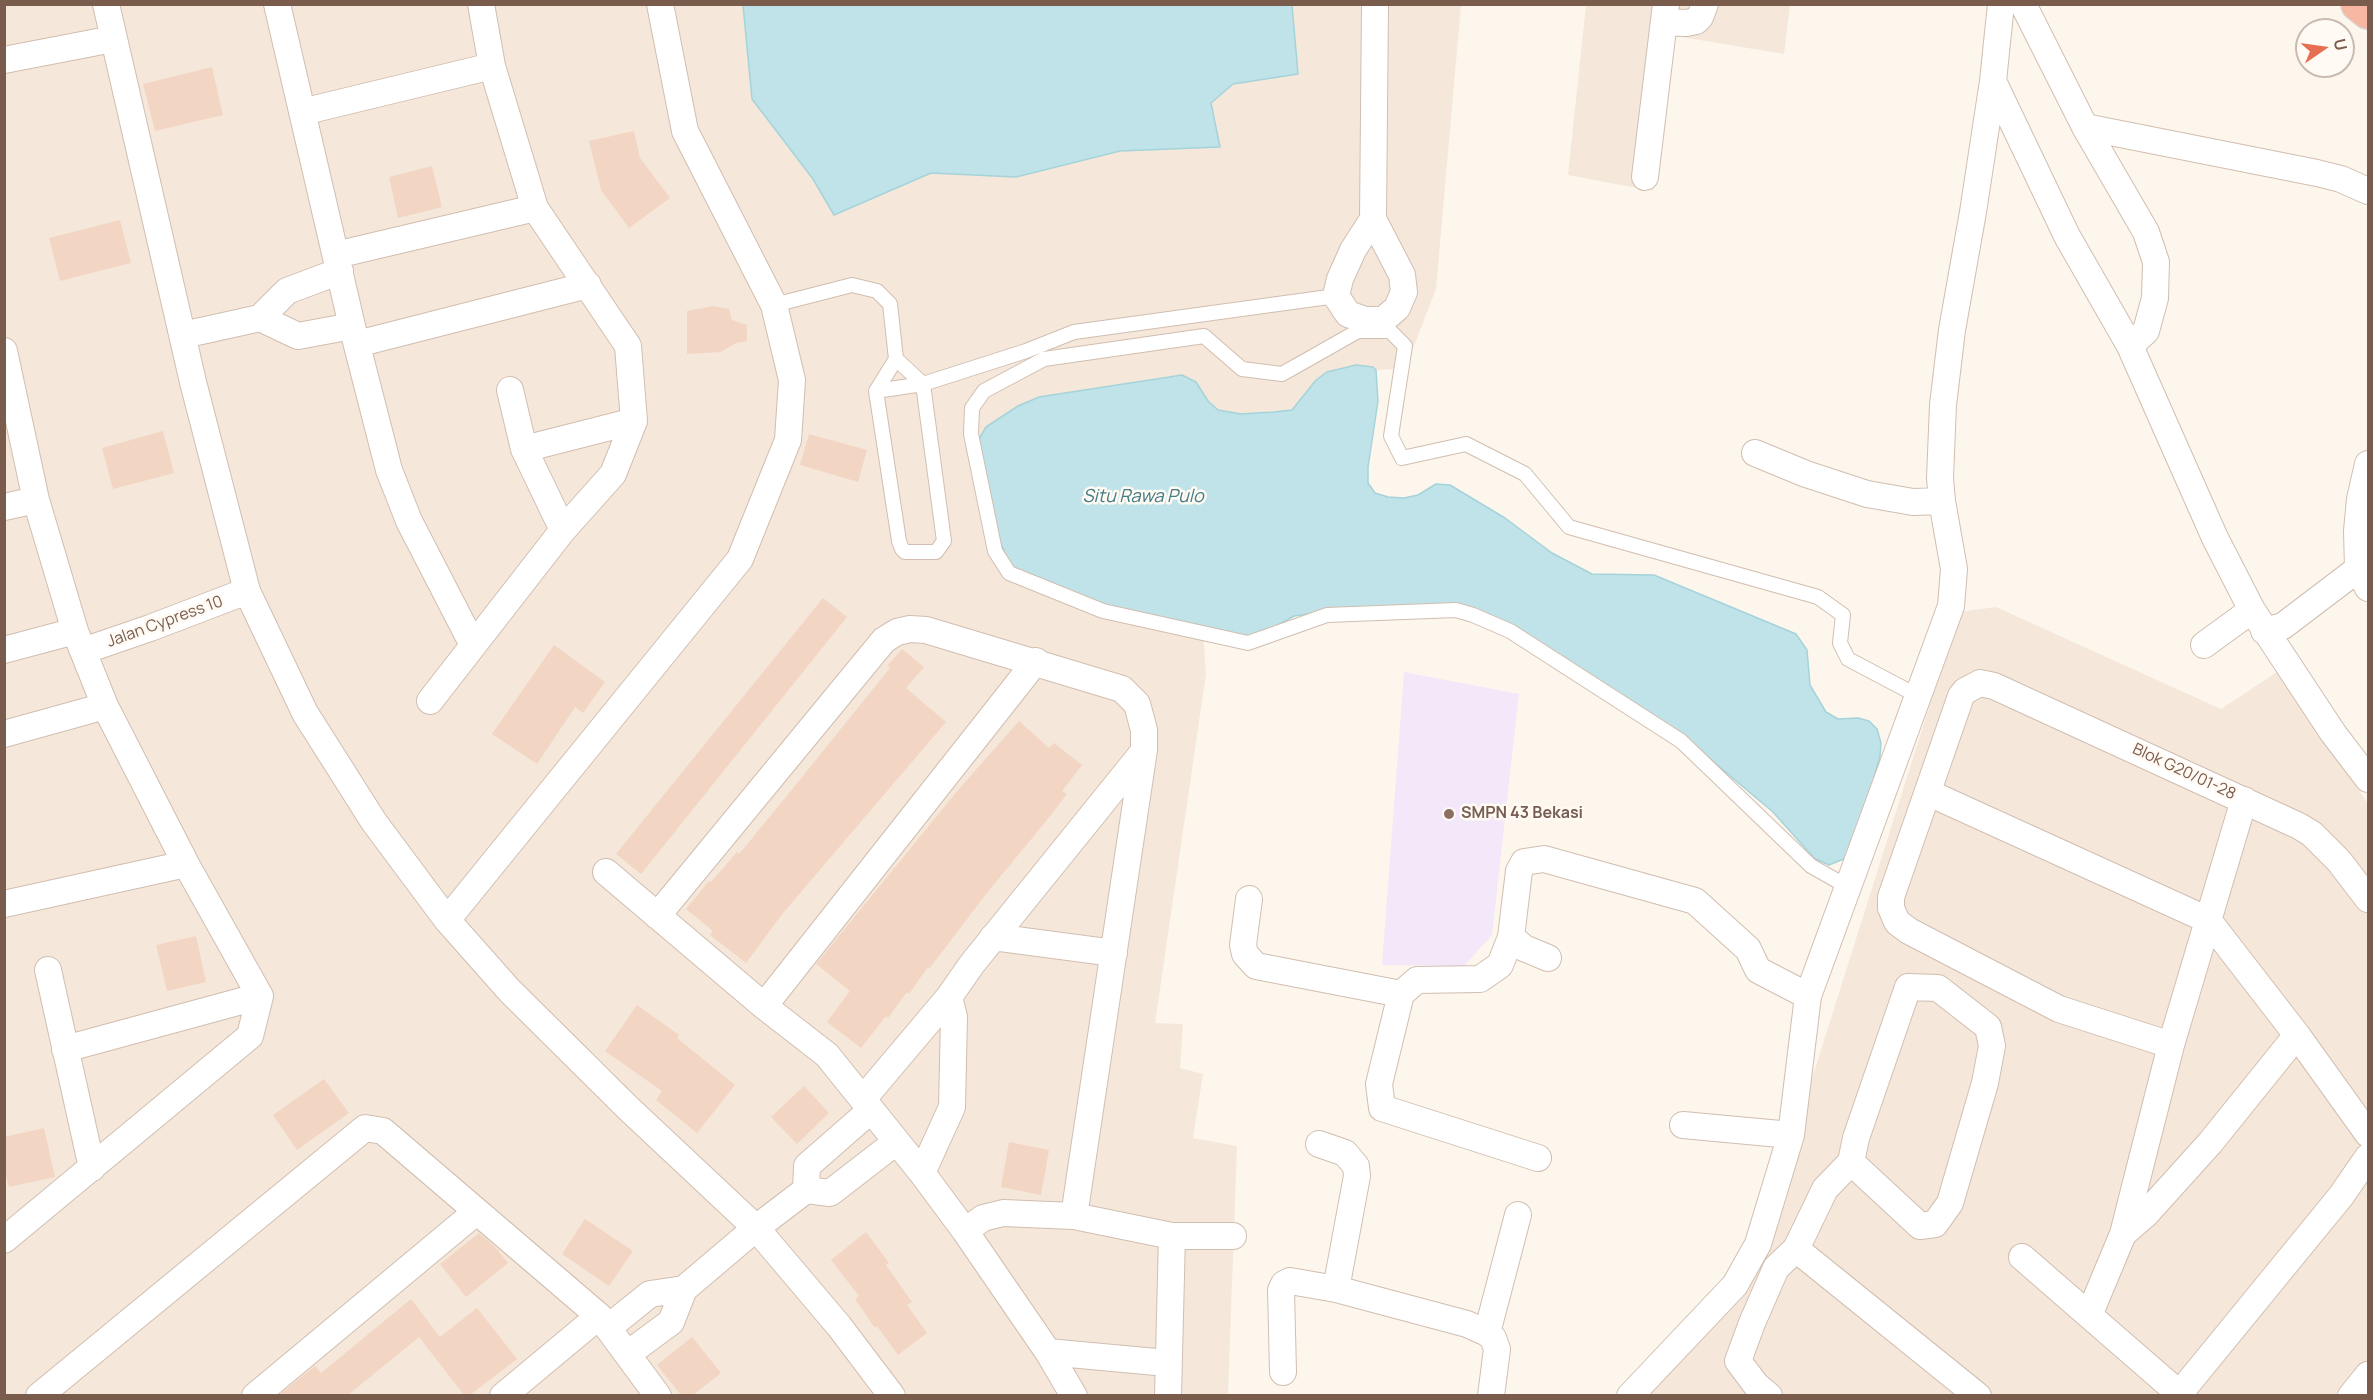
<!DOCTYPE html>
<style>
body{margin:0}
#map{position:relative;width:2373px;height:1400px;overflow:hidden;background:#fdf6ec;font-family:Manrope,sans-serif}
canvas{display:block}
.frame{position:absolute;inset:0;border:6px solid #7a5c4d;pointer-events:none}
.north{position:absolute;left:2295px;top:18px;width:60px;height:60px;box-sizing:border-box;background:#fffaf3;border:2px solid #cabbb1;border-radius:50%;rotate:77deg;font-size:16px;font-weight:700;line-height:24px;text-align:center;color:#7a5c4d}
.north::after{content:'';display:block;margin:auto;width:21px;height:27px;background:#e76f51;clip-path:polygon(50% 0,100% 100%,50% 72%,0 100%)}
</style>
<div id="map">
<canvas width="2373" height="1400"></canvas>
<div class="frame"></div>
<div class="north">U</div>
</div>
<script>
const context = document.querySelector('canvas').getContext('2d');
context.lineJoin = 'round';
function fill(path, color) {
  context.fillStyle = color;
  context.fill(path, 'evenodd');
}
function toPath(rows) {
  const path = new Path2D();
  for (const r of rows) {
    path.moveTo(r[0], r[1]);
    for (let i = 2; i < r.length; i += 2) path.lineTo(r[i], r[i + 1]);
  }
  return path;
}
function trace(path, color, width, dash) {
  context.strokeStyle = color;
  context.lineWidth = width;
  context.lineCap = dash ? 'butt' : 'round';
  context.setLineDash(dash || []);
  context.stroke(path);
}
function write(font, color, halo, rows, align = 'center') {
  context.font = font + ' Manrope,sans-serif';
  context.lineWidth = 5;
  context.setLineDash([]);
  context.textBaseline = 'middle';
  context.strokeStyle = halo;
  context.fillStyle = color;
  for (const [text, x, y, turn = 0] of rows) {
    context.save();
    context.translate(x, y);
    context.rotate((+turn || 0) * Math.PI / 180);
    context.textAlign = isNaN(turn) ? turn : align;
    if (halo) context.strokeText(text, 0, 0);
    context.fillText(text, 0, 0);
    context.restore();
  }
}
fill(toPath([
 [5,5,1461,5,1436,289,1405,369,1376,370,1373,367,1356,365,1342,368,1327,372,1316,380,1292,410,1241,414,1217,410,1208,401,1196,382,1170,376,1039,397,1018,406,986,427,1203,631,1206,674,1155,1023,1183,1024,1180,1068,1203,1074,1193,1138,1237,1146,1228,1395,5,1396],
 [1586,5,1790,5,1784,54,1669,35,1653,191,1568,175],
 [1996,607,2221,709,2280,670,2368,804,2368,1395,1633,1396,1725,1315,1746,1288,1959,612]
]), '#f5e8da');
fill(toPath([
 [1404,672,1519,694,1492,935,1464,966,1382,965]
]), '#f3e8fa');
const water = toPath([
 [743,5,1292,5,1298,74,1233,84,1211,103,1220,147,1120,151,1016,177,931,173,834,215,813,179,752,99,743,5],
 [1356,365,1373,367,1376,370,1378,401,1368,467,1368,483,1375,493,1388,497,1404,498,1418,495,1436,484,1450,485,1505,518,1552,553,1592,574,1654,575,1796,634,1807,650,1810,685,1826,712,1838,719,1858,718,1869,721,1877,729,1881,743,1880,756,1857,840,1846,858,1829,865,1814,858,1773,812,1691,743,1503,621,1488,614,1473,609,1423,608,1308,614,1294,616,1262,634,1247,638,1104,606,1021,575,1011,566,1000,542,979,439,986,427,1018,406,1039,397,1182,375,1196,382,1208,401,1218,410,1241,414,1273,412,1292,410,1316,380,1327,372,1356,365]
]);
fill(water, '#bfe3e8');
trace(water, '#a5d3da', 1.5);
fill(toPath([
 [212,67,223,115,155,131,143,84],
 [634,131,640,158,670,198,629,228,601,190,589,141],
 [432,166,442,207,398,218,389,177],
 [120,220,131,263,60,281,49,238],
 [713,306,729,309,732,320,747,325,747,341,736,343,721,352,687,354,687,311],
 [163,431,174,473,113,489,102,448],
 [809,434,867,450,858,482,800,465],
 [823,598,847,617,641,874,616,854],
 [554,645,605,682,583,713,575,707,537,764,492,734],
 [902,649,924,667,906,688,946,722,783,913,746,963,710,935,713,931,686,909,709,881,711,882,737,852,739,854,777,808,890,668,887,666],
 [1019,721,1049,748,1054,743,1082,765,1062,791,1067,794,1047,820,986,894,929,969,928,967,909,994,907,992,888,1018,886,1016,861,1048,827,1022,850,991,816,964,959,789],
 [196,936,206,982,167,991,156,945],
 [637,1005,679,1035,677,1038,735,1085,697,1133,656,1100,662,1091,605,1051],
 [324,1079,349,1113,297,1150,273,1115],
 [804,1086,829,1113,797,1144,771,1117],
 [44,1128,55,1177,9,1187,4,1168,4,1137],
 [1009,1142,1049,1150,1041,1195,1001,1187],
 [585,1219,633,1251,609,1286,562,1254],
 [866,1232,889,1263,886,1265,912,1302,907,1305,927,1333,898,1355,877,1326,875,1328,855,1299,859,1296,831,1260],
 [479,1233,495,1247,508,1263,466,1297,440,1264],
 [411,1299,440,1337,477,1308,517,1359,470,1395,464,1395,419,1337,348,1395,279,1395,315,1366,321,1373],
 [692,1337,721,1373,693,1395,681,1395,657,1365]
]), '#f3d5c3');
const lane = toPath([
 [774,305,852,285,877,291,890,304,896,359,876,391,899,541,902,549,905,552,936,552,944,541,923,384,896,359],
 [876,391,923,384,1026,351,1074,332,1336,296],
 [1848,887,1811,866,1681,741,1510,631,1473,615,1456,610,1327,615,1248,643,1103,611,1009,573,995,551,971,434,972,408,984,391,1044,359,1204,336,1242,369,1282,374,1358,331,1390,331,1405,346,1391,436,1402,458,1466,444,1525,474,1569,527,1818,597,1843,615,1840,643,1848,659,1918,696]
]);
const street = toPath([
 [106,4,193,382,247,591,305,713,374,822,447,920,740,559,788,440,792,380,774,305,685,131,660,4],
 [277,4,352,326,389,470,409,521,473,645],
 [2023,4,2085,127,2146,232,2156,262,2155,298,2146,331,2130,346],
 [1664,22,1686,23,1696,21,1700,17,1705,4],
 [4,60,113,39],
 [1993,81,2067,236,2130,346,2215,538,2252,610,2333,733,2368,779],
 [302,112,492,66],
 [2085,127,2317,173,2341,179,2368,191],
 [1645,177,1666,4],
 [1373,219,1402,275,1404,292,1397,308,1383,320,1365,320,1348,314,1336,296,1340,279,1353,250,1373,219],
 [1373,219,1375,4],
 [336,255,535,208],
 [260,318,298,336,352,326],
 [183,335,260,318,287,291,340,271],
 [357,344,588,285],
 [4,351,36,500,75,631,105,706,186,864,260,996,250,1036,4,1240],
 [510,390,524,449,563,530],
 [524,449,634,421],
 [1755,453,1806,474,1867,494,1913,502,1942,501],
 [2368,464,2360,499,2357,531,2358,569,2368,588],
 [4,507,36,500],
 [2264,631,2283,626,2358,569],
 [2204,645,2252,610],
 [4,650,75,631],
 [83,651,150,628,247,591],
 [430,701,563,530,613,474,634,421,628,346,535,208,492,66,481,4],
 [4,734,105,706],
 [1929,793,2208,920,2297,1035,2368,1134],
 [606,872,764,1006,827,1055,922,1173,965,1231,1048,1352,1074,1396],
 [1249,899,1243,945,1245,954,1256,966,1401,994],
 [4,904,186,864],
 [657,916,884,640,897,632,910,629,926,630,1122,689,1137,704,1144,730,1144,750,1074,1216],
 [447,920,509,990,628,1108,756,1228,839,1326,892,1396],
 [993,937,1114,953],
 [1511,937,1524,948,1548,958],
 [48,970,92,1168],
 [764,1006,1036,661],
 [2171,1045,2059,1009,1909,931,1897,922,1891,908,1891,897,1961,696,1965,691,1980,683,1994,686,2299,826,2312,834,2339,861,2368,899],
 [65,1049,260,996],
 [863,1099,949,997,972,964,1144,751],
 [1683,1125,1791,1135],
 [1319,1144,1345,1153,1356,1166,1357,1176,1336,1289],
 [1538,1158,1382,1108,1379,1084,1401,994,1417,980,1480,979,1500,965,1511,937,1519,871,1524,862,1544,859,1695,901,1748,949,1758,970,1808,996],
 [922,1173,952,1107,954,1017,949,997],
 [806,1190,807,1166,871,1110],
 [965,1231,983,1218,1003,1213,1074,1216,1172,1236,1233,1236],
 [2123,1234,2145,1215,2210,1143,2297,1035],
 [1796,1249,1978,1396],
 [2022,1257,2182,1396],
 [2090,1313,2123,1234,2171,1045,2244,800],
 [609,1327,650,1294,684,1289],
 [1487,1333,1518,1215],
 [1048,1352,1167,1363],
 [629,1353,671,1322,684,1289,756,1228,806,1190,830,1193,896,1142],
 [1283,1372,1281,1290,1284,1284,1290,1281,1336,1289,1467,1324,1487,1333,1493,1338,1497,1349,1491,1396],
 [2180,1393,2341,1196,2368,1157],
 [39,1396,365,1128,383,1131,599,1316,658,1396],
 [255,1396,476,1212],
 [503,1396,599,1316],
 [1168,1396,1172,1236],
 [1630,1396,1735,1285,1758,1244,1791,1135,1808,996,1951,606,1954,569,1942,501,1940,478,1943,405,1952,330,1973,212,1993,81,2001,4],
 [1769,1396,1756,1385,1738,1361,1752,1323,1776,1268,1796,1249,1825,1189,1851,1162,1856,1138,1908,987,1938,988,1988,1027,1992,1046,1985,1083,1950,1203,1935,1224,1920,1226,1851,1162],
 [2351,1396,2368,1375]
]);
const highway = toPath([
 [2358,4,2368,12]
]);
trace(lane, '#d1beb0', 16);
trace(street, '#d1beb0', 28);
trace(highway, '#dad1cd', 36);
trace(lane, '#fff', 14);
trace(street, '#fff', 26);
trace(highway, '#f7b7a3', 33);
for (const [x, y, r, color] of [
 [1449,814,6,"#8d6e63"]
]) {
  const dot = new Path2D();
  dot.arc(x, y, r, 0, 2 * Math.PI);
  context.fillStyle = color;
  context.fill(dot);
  trace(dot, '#fffaf3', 2);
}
write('16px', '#7a5c4d', '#fffaf3', [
 ["Jalan Cypress 10",165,622,-20],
 ["Blok G20/01-28",2184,772,25]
]);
write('bold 16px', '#785e54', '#fffaf3', [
 ["SMPN 43 Bekasi",1461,814]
], 'left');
write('italic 18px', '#437c86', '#fffaf3', [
 ["Situ Rawa Pulo",1143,497]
]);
</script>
